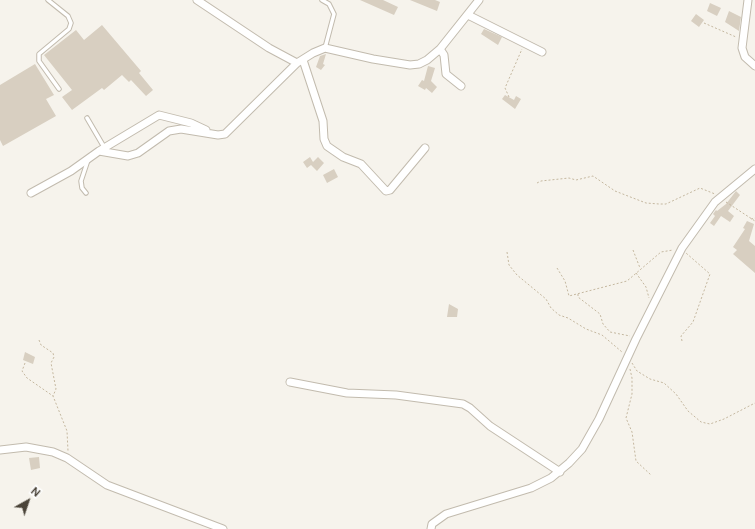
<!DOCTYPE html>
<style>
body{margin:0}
#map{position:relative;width:755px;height:529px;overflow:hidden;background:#f6f3ec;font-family:"DM Sans",sans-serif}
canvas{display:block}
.north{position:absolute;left:8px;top:481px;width:40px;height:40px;-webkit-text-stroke:3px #fff;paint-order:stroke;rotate:40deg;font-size:11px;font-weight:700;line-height:16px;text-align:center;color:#4b4439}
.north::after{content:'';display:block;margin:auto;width:14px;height:18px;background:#4b4439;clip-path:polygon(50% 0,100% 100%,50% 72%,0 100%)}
</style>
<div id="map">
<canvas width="755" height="529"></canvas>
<div class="north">N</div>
</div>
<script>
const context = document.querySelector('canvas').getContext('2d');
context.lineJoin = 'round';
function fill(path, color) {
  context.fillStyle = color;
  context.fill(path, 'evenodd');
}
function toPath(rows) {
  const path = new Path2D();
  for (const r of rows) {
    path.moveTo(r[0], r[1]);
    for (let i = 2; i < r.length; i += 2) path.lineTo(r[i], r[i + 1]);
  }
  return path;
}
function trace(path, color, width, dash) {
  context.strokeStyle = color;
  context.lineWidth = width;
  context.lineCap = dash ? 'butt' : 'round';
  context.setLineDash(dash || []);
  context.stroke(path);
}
fill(toPath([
 [360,0,383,0,398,7,394,15],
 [410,0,435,0,440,2,437,11],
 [710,3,721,8,717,16,707,11],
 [729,11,741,17,739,31,725,22],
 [696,14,704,20,699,27,691,21],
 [102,25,141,71,139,73,153,90,146,96,131,80,129,82,122,75,104,90,102,88,72,110,62,97,72,90,44,55,76,30,84,40],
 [484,29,502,37,498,45,481,34],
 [326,54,323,64,325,65,321,70,316,67,320,56],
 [35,64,54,95,46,99,56,116,3,146,0,140,0,85],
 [428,66,435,68,431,81,437,87,432,93,426,88,425,90,418,86,422,80,424,81],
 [505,95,514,100,516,96,521,99,515,109,502,99],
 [310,157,313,162,318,157,324,163,317,171,311,165,307,168,303,162],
 [334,169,338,177,327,183,323,175],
 [736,191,740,195,728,211,734,216,730,222,721,216,714,226,710,223,715,216,713,214,716,210,717,211,726,204],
 [747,221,754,224,749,241,755,246,755,273,733,254,737,250,733,247,745,229,743,228],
 [449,304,458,309,457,317,447,317],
 [25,352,35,357,33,364,23,360],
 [39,457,40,468,31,470,29,458]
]), '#d8cfc1');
const lane = toPath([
 [48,0,68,16,71,23,69,29,39,54,39,61,59,89],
 [322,0,329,4,334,14,325,48],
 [87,118,104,147],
 [86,193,82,188,81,181,88,160]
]);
const street = toPath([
 [197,0,269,48,297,63],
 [748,0,742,48,745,57,755,66],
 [468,15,542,52],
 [440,49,444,55,446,74,461,86],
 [303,60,323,121,324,139,327,146,343,157,361,164,386,191,390,190,425,148],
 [99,151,159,115,191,123,206,130],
 [31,193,71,171,99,151,128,156,138,153,169,131,181,129,218,135,225,134,297,63,313,53,325,48,373,59,410,65,419,64,427,60,440,49,479,0],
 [290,382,347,393,396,395,463,404,470,408,490,426,560,472],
 [0,450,26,447,53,452,67,458,107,485,223,529],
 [431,529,432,524,446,514,531,488,551,478,569,463,582,449,599,419,636,339,682,248,715,202,755,169]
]);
trace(lane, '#c2bbae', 5.5);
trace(street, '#c2bbae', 9);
trace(toPath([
 [704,23,736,37],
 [509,97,505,88,522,49],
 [537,183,541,181,569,178,576,180,593,176,615,191,633,198,646,203,659,204,666,204,700,188,715,194],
 [726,202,755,221],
 [751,219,755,218],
 [633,250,640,268],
 [507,252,509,265,517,275,546,299,551,308,559,315,568,318,586,329,602,335,622,352],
 [557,268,565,281,569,296,627,281,661,252,673,250],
 [636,273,646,287,649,298],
 [578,294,578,297,600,314,603,324,610,332,630,336],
 [39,340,41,345,53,353,54,357,51,363,56,389,53,396],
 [682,341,681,336,693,322,710,274,686,253],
 [25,363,22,371,27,378,53,396,67,431,68,451],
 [632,363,637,371,650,379,664,383,676,394,688,411,701,422,710,424,724,419,755,403],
 [630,369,632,378,632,394,626,418,632,432,636,461,651,475]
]), '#c4b79f', 1, [2, 2]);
trace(lane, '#fff', 3.5);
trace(street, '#fff', 7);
</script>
